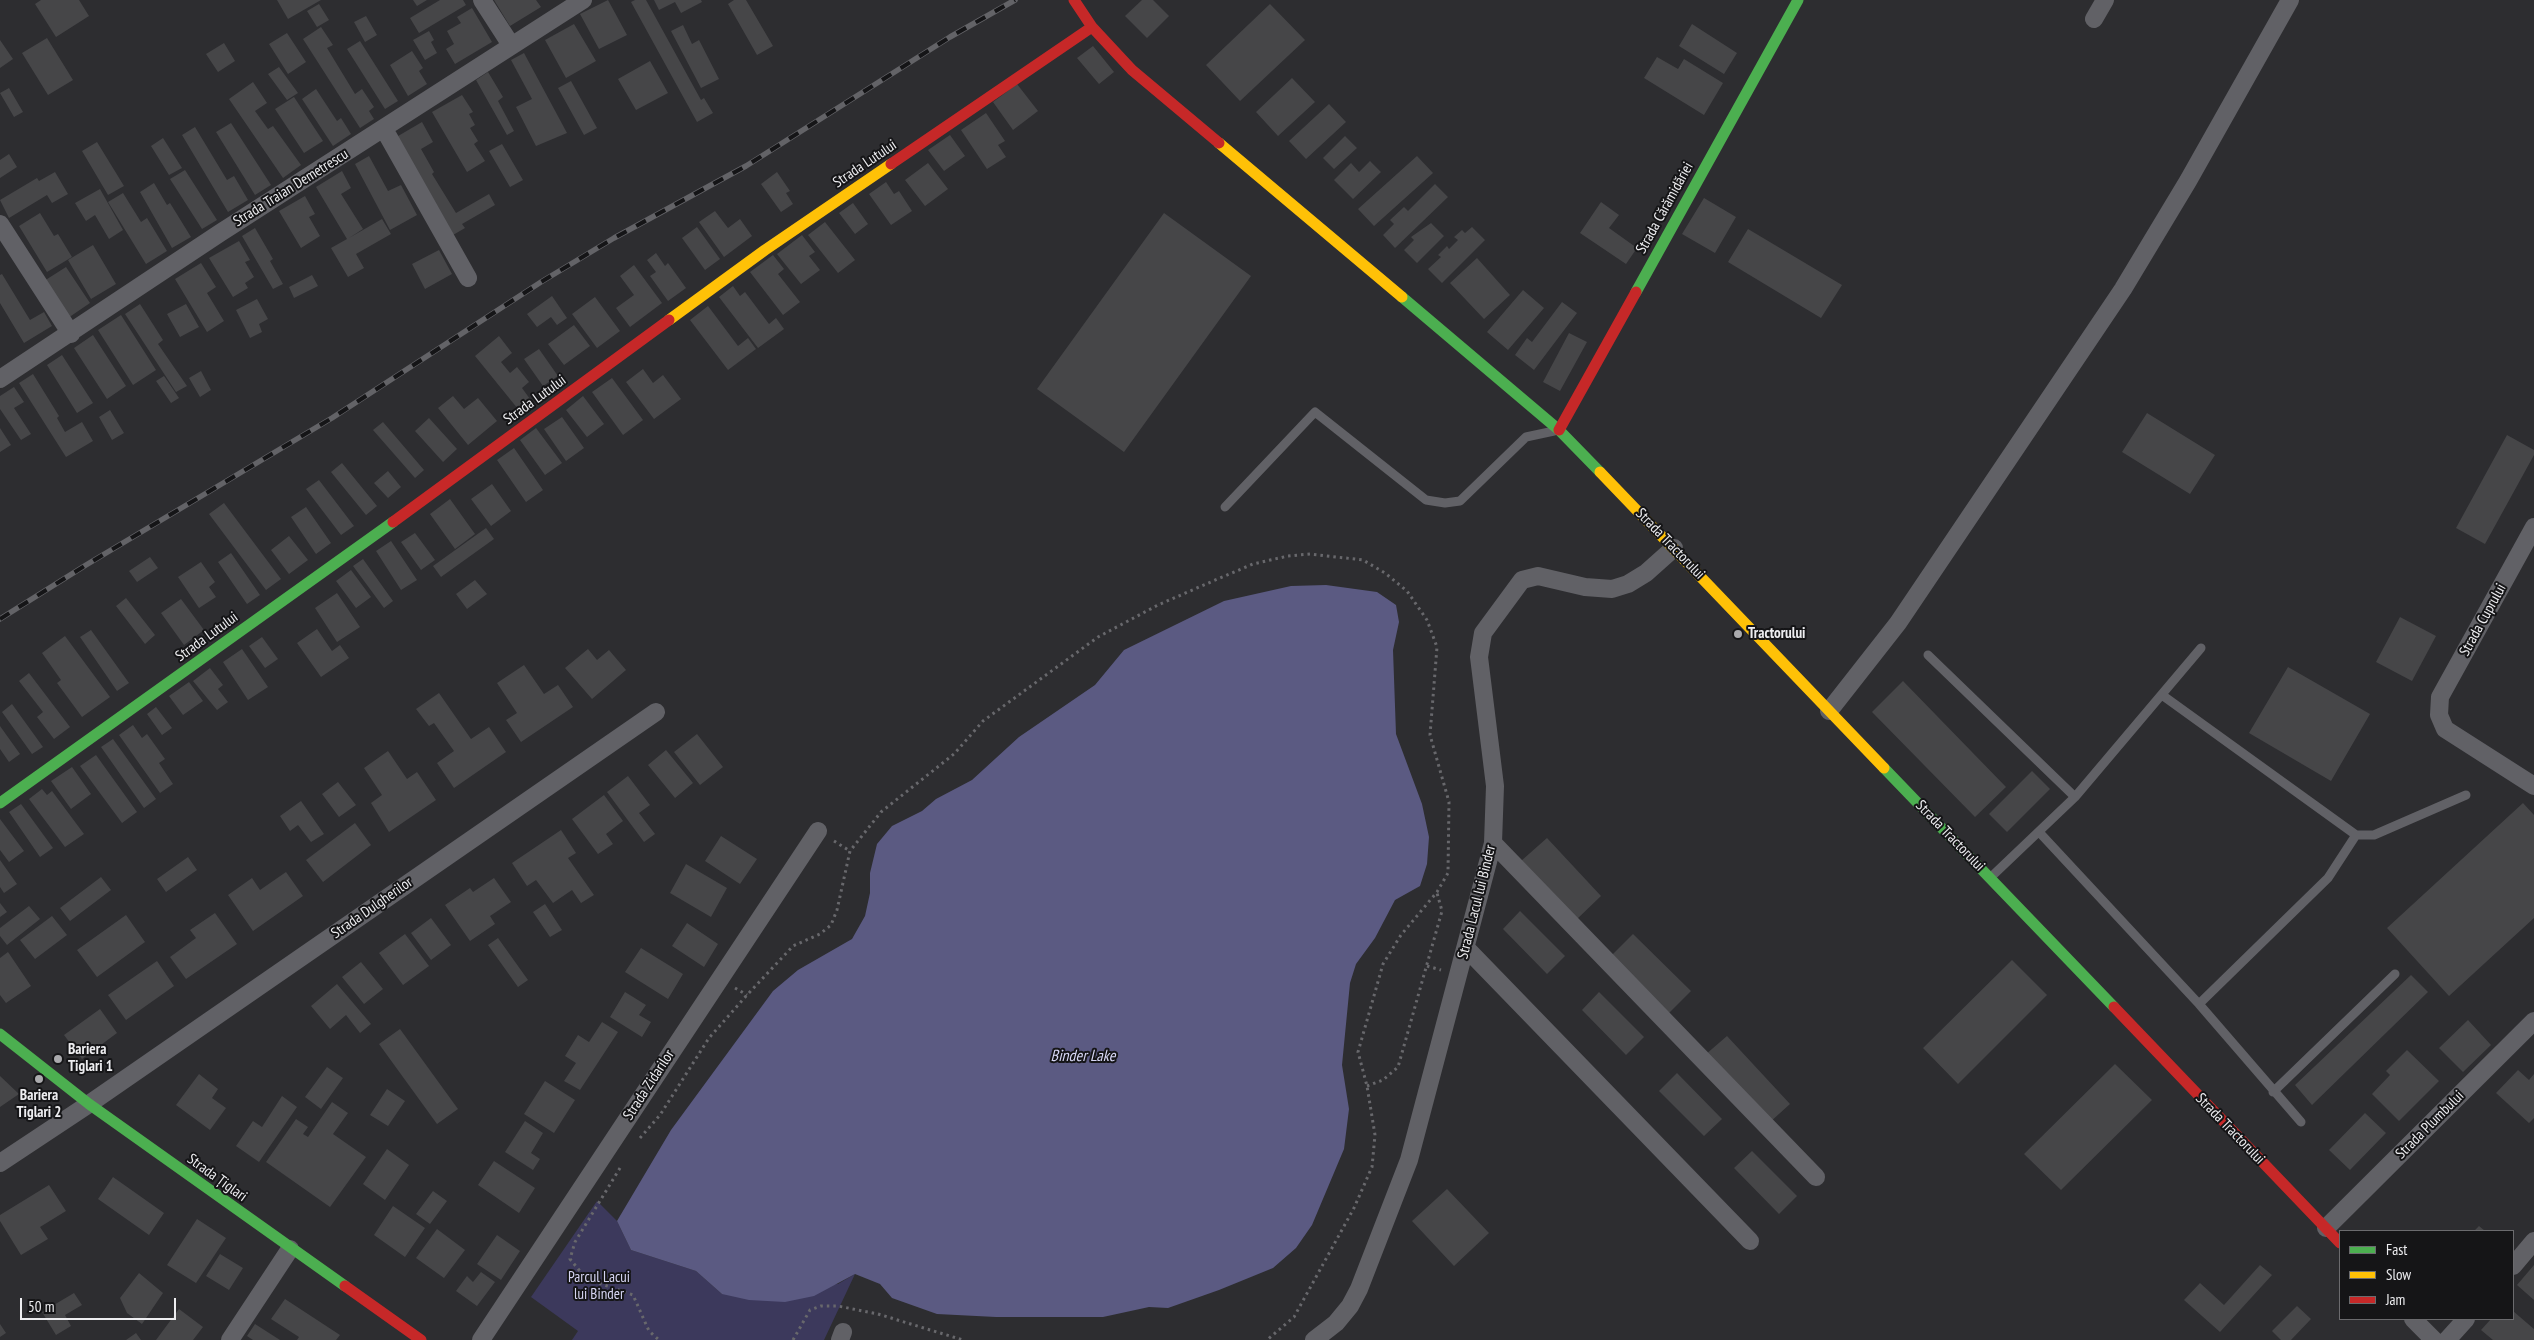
<!DOCTYPE html>
<meta charset="utf-8">
<style>
body{margin:0}
#map{position:relative;width:2534px;height:1340px;overflow:hidden;background:#2d2d30;font-family:"PT Sans Narrow",sans-serif}
canvas{display:block}
.legend{position:absolute;left:2339px;top:1230px;width:175px;height:90px;box-sizing:border-box;background:#151517;border:1px solid #6b6b6e;margin:0;padding:6px 9px;list-style:none;font-size:15px;color:#ededf0}
.legend li{display:flex;align-items:center;gap:10px;height:25px}
.legend b{width:25px;border:1px solid #6b6b6e}
.scale{position:absolute;left:20px;top:1298px;width:156px;height:22px;box-sizing:border-box;border:2px solid #ededf0;border-top:0;padding-left:6px;font-size:15px;line-height:18px;white-space:nowrap;color:#ededf0;-webkit-text-stroke:4px #151517;paint-order:stroke}
</style>
<div id="map">
<canvas width="2534" height="1340"></canvas>
<ul class="legend">
<li><b style="height:6px;background:#4caf50"></b>Fast</li>
<li><b style="height:6px;background:#ffc107"></b>Slow</li>
<li><b style="height:6px;background:#c62828"></b>Jam</li>
</ul>
<div class="scale">50 m</div>
</div>
<script>
const context = document.querySelector('canvas').getContext('2d');
context.lineJoin = 'round';
function fill(path, color) {
  context.fillStyle = color;
  context.fill(path, 'evenodd');
}
function toPath(rows) {
  const path = new Path2D();
  for (const r of rows) {
    path.moveTo(r[0], r[1]);
    for (let i = 2; i < r.length; i += 2) path.lineTo(r[i], r[i + 1]);
  }
  return path;
}
function trace(path, color, width, dash) {
  context.strokeStyle = color;
  context.lineWidth = width;
  context.lineCap = dash ? 'butt' : 'round';
  context.setLineDash(dash || []);
  context.stroke(path);
}
function write(font, color, halo, rows, align = 'center') {
  context.font = font + ' "PT Sans Narrow",sans-serif';
  context.lineWidth = 4;
  context.setLineDash([]);
  context.textBaseline = 'middle';
  context.strokeStyle = halo;
  context.fillStyle = color;
  for (const [text, x, y, turn = 0] of rows) {
    context.save();
    context.translate(x, y);
    context.rotate((+turn || 0) * Math.PI / 180);
    context.textAlign = isNaN(turn) ? turn : align;
    if (halo) context.strokeText(text, 0, 0);
    context.fillText(text, 0, 0);
    context.restore();
  }
}
fill(toPath([
 [597,1201,617,1221,631,1250,696,1271,722,1294,838,1284,855,1274,824,1340,572,1340,578,1331,531,1297]
]), '#3c395c');
fill(toPath([
 [1326,585,1377,592,1396,605,1399,622,1393,650,1396,734,1422,804,1429,837,1427,864,1420,886,1395,900,1375,938,1356,964,1350,983,1342,1065,1349,1109,1344,1149,1312,1225,1296,1248,1273,1268,1219,1290,1168,1308,1149,1307,1103,1317,996,1317,937,1314,892,1298,880,1284,855,1274,814,1296,785,1302,749,1300,722,1294,696,1271,631,1250,617,1221,671,1130,773,991,798,970,852,939,865,916,870,893,870,873,877,844,892,826,922,811,936,799,972,780,1019,737,1095,685,1124,650,1224,601,1291,586]
]), '#5b5a82');
fill(toPath([
 [41,0,79,0,89,16,56,37,35,4],
 [277,0,321,0,288,19],
 [413,0,427,0,417,6],
 [440,0,463,0,466,5,419,33,410,18],
 [494,0,536,0,541,7,510,26],
 [608,0,627,35,599,49,580,14],
 [635,0,646,0,701,100,704,98,713,113,697,122,631,2],
 [654,0,701,0,702,2,681,13,675,2,659,10],
 [734,0,746,0,773,46,757,55,728,4],
 [1142,0,1153,0,1169,16,1147,38,1125,16],
 [319,4,329,20,317,27,307,11],
 [1270,4,1305,40,1240,101,1206,65],
 [472,8,492,42,455,64,446,49,454,44,447,31,461,23,457,17],
 [366,16,377,35,365,42,354,22],
 [574,24,596,61,566,78,545,40],
 [1692,24,1737,53,1724,74,1679,46],
 [683,25,692,44,699,40,719,79,701,88,671,31],
 [321,27,333,45,327,48,355,94,362,89,374,107,369,111,374,119,360,128,303,39],
 [429,31,434,40,431,42,437,53,425,60,413,40],
 [287,33,306,62,288,74,269,44],
 [47,38,73,80,48,95,22,53],
 [0,40,13,59,0,68],
 [360,41,398,101,385,109,347,49],
 [224,43,235,61,218,72,206,54],
 [1093,46,1114,72,1099,84,1077,58],
 [412,51,423,68,419,71,427,84,408,96,390,65],
 [524,53,567,133,536,146,516,107,532,99,511,60],
 [1657,57,1678,69,1684,59,1723,83,1704,115,1644,78],
 [650,61,668,93,636,110,618,79],
 [279,67,298,93,287,100,268,74],
 [488,72,503,97,498,101,514,131,507,135,476,80],
 [1292,78,1315,102,1278,136,1256,112],
 [571,81,597,128,584,135,558,88],
 [253,82,267,103,255,111,268,129,273,126,301,165,283,178,229,99],
 [1017,84,1038,111,1013,130,993,102],
 [9,88,23,112,14,117,0,93],
 [316,89,337,121,341,118,351,134,333,146,302,99],
 [462,95,473,112,469,114,475,125,470,128,478,141,474,144,485,161,467,172,432,112],
 [294,97,323,141,304,153,275,109],
 [1329,104,1346,122,1306,159,1289,141],
 [986,113,1005,141,998,145,1006,157,987,169,961,130],
 [422,122,433,142,421,149,434,172,432,174,456,213,489,194,495,205,462,224,465,228,453,235,393,139],
 [231,123,271,185,255,195,216,132],
 [195,127,227,180,234,176,248,200,228,212,182,135],
 [950,135,965,156,944,171,928,150],
 [1345,136,1357,148,1334,169,1323,158],
 [163,138,182,168,169,175,151,146],
 [97,142,124,186,108,195,82,151],
 [502,144,523,180,510,187,489,151],
 [9,154,17,167,0,178,0,160],
 [369,156,388,191,401,185,417,215,390,230,355,164],
 [1417,156,1433,173,1374,226,1358,209],
 [1370,161,1381,172,1353,199,1334,180,1351,163,1359,172],
 [928,163,948,189,925,206,905,180],
 [185,170,217,220,202,229,170,179],
 [342,171,351,188,341,194,363,229,349,238,382,219,391,234,356,254,364,268,348,277,331,248,347,239,316,187],
 [55,172,68,194,52,203,47,195,9,218,0,200,37,178,39,181],
 [777,172,790,191,786,193,793,204,781,212,761,184],
 [886,182,894,194,899,191,912,211,891,225,869,194],
 [154,183,167,205,170,203,191,237,172,248,140,192],
 [1435,184,1448,197,1395,248,1383,235,1394,224,1390,220,1404,207,1408,211],
 [100,189,123,230,109,239,95,215,86,221,75,203],
 [123,193,141,222,147,218,167,251,146,264,108,202],
 [305,196,315,214,309,217,320,236,301,248,279,211],
 [1704,198,1736,217,1715,253,1682,234],
 [1601,202,1619,215,1609,228,1637,248,1626,264,1580,233],
 [853,203,868,224,855,234,839,213],
 [715,211,728,228,740,219,752,236,724,257,699,222],
 [40,213,54,236,58,234,72,257,47,272,19,226],
 [1164,213,1251,276,1124,452,1037,389],
 [825,222,855,260,838,273,808,235],
 [1431,223,1444,236,1417,263,1404,250,1414,240,1411,237],
 [697,227,720,259,705,270,682,238],
 [1472,227,1485,240,1442,283,1428,269,1441,257,1438,255,1447,246,1449,249,1458,240,1454,237,1462,230,1465,233],
 [255,228,273,259,270,261,283,284,273,289,242,236],
 [1748,229,1842,285,1821,318,1728,262],
 [802,235,815,252,809,256,820,270,801,284,777,254],
 [239,241,250,260,245,262,254,277,245,283,248,288,233,297,209,258],
 [93,245,116,284,91,299,68,260],
 [439,250,452,274,425,289,412,264],
 [656,253,665,266,668,263,686,288,668,301,650,276,656,272,647,260],
 [773,255,784,269,778,274,800,302,783,315,750,272],
 [1477,258,1510,295,1484,319,1450,283],
 [201,263,216,287,207,293,224,321,207,332,175,279],
 [634,265,662,303,630,327,616,308,634,295,620,276],
 [66,267,90,303,68,318,44,281],
 [2,274,30,320,44,312,52,326,24,343,0,303,0,275],
 [312,275,318,286,294,298,289,287],
 [733,286,740,296,745,292,769,324,776,318,784,329,758,348,719,297],
 [1523,290,1544,308,1508,350,1487,332],
 [552,296,567,318,557,325,551,317,537,327,527,314],
 [595,297,620,331,597,348,572,314],
 [257,299,268,319,259,324,262,332,250,338,236,310],
 [1562,302,1577,313,1534,370,1515,355,1527,338,1532,342],
 [140,304,163,340,158,344,187,386,176,392,125,314],
 [186,304,199,327,180,337,167,314],
 [708,306,738,346,748,338,756,349,728,370,690,320],
 [121,315,156,370,133,385,98,330],
 [574,325,590,346,564,365,548,344],
 [1569,333,1587,342,1560,391,1543,382],
 [93,335,126,386,107,399,74,348],
 [499,336,512,353,501,362,510,373,517,367,529,382,522,388,530,399,518,409,475,356],
 [539,349,558,376,543,386,524,359],
 [62,355,93,403,77,413,47,365],
 [643,369,653,383,663,375,681,399,654,419,626,382],
 [201,371,211,390,200,397,189,378],
 [33,374,59,416,57,418,65,432,82,422,93,441,66,457,19,383],
 [164,376,179,398,171,403,156,381],
 [612,378,643,420,623,435,592,392],
 [14,387,24,402,14,408,31,434,21,440,0,409,0,396],
 [453,396,464,409,478,398,497,421,468,445,438,408],
 [583,396,604,424,587,437,566,410],
 [110,410,124,433,112,440,99,417],
 [2147,413,2215,455,2190,494,2122,452],
 [562,417,584,448,566,461,544,429],
 [429,418,457,449,443,462,415,431],
 [383,422,424,470,415,478,373,430],
 [0,428,11,445,0,452],
 [536,428,562,463,545,475,520,440],
 [2507,435,2534,450,2534,455,2485,544,2456,528],
 [514,448,543,490,526,502,497,460],
 [342,463,377,506,366,515,331,472],
 [388,471,401,487,388,498,374,483],
 [319,480,354,526,341,535,306,489],
 [492,484,511,511,491,526,471,499],
 [450,499,475,534,455,549,430,514],
 [224,503,281,579,266,590,209,514],
 [306,507,331,543,316,554,291,517],
 [486,528,494,539,441,577,433,566],
 [415,533,435,560,421,570,401,542],
 [289,536,308,560,289,574,271,550],
 [391,541,417,580,401,590,376,551],
 [231,553,260,595,247,604,218,562],
 [150,557,158,568,137,582,129,571],
 [363,559,393,601,384,608,353,566],
 [201,562,215,582,209,587,216,597,199,608,178,577],
 [351,570,371,597,356,608,336,581],
 [475,580,487,594,467,609,456,594],
 [337,593,360,627,337,642,315,608],
 [126,598,155,635,145,644,116,606],
 [181,599,204,630,184,645,161,613],
 [2400,617,2436,636,2412,681,2376,662],
 [317,629,332,651,340,645,349,658,321,677,297,643],
 [91,630,129,683,117,691,80,637],
 [65,636,110,697,82,717,57,683,61,680,42,653],
 [262,637,278,659,265,668,249,646],
 [242,649,268,687,248,700,223,662],
 [588,649,597,660,609,650,626,670,592,699,565,668],
 [524,665,544,694,558,685,573,707,521,742,506,720,517,713,497,683],
 [2288,667,2370,714,2331,781,2249,733],
 [210,668,223,685,218,689,228,702,217,710,193,681],
 [29,673,70,727,54,739,37,717,43,712,19,681],
 [1903,681,2006,787,1975,817,1872,712],
 [189,682,203,701,183,715,169,696],
 [439,693,471,739,489,727,506,752,454,788,437,763,454,751,434,723,429,726,416,709],
 [12,704,43,747,32,754,2,712],
 [156,707,172,728,162,735,147,714],
 [133,725,142,738,147,734,165,759,159,763,173,784,160,793,119,735],
 [0,726,20,754,9,762,0,749],
 [697,734,723,767,700,785,674,752],
 [113,739,156,799,144,808,101,747],
 [666,750,693,783,675,798,648,765],
 [388,751,407,779,417,772,436,800,389,832,371,803,382,795,364,768],
 [96,755,137,812,122,823,80,766],
 [72,767,91,794,71,809,51,781],
 [2032,771,2050,789,2007,832,1989,814],
 [628,776,650,805,639,813,655,834,644,842,607,792],
 [338,782,356,805,339,817,322,794],
 [42,789,47,795,52,791,84,834,65,847,29,799],
 [604,795,623,821,606,834,613,844,598,854,572,819],
 [301,801,324,834,311,842,298,825,290,831,280,816],
 [2523,803,2534,815,2534,918,2449,996,2387,928],
 [21,804,53,848,40,857,9,812],
 [0,819,24,851,9,862,0,850],
 [355,823,371,845,323,882,306,860],
 [561,830,576,853,568,858,594,895,581,903,572,890,553,903,536,880,527,886,512,863],
 [721,836,757,859,740,884,705,861],
 [1547,838,1601,896,1576,920,1521,861],
 [188,857,197,870,166,892,157,879],
 [0,860,17,884,4,893,0,887],
 [686,864,727,888,711,917,670,893],
 [286,872,303,896,253,931,228,895,252,878,260,890],
 [101,877,111,890,70,921,60,908],
 [494,878,511,902,490,916,495,924,470,941,445,905,470,888,473,892],
 [0,903,7,912,0,917],
 [545,904,562,930,550,937,533,912],
 [29,906,40,919,7,945,0,936,0,928],
 [1520,911,1565,956,1547,974,1503,929],
 [215,913,237,944,186,979,170,957,196,938,190,930],
 [126,915,145,942,97,977,77,950],
 [52,916,67,935,35,959,20,940],
 [431,918,451,945,431,960,411,933],
 [687,923,718,944,704,967,672,946],
 [405,934,429,966,403,985,379,953],
 [1633,934,1691,991,1667,1015,1609,958],
 [498,938,528,980,518,987,488,945],
 [641,948,683,974,668,999,625,972],
 [8,952,31,986,6,1003,0,995,0,958],
 [2012,960,2047,995,1958,1084,1923,1048],
 [157,961,174,986,126,1020,108,995],
 [361,962,383,989,364,1004,342,977],
 [2411,975,2428,992,2312,1105,2295,1085],
 [337,984,371,1024,360,1033,346,1015,330,1029,311,1006],
 [625,992,646,1005,639,1015,651,1022,642,1037,610,1017],
 [1599,992,1644,1037,1626,1055,1582,1010],
 [100,1009,117,1033,82,1059,64,1035],
 [2468,1020,2491,1045,2463,1072,2439,1048],
 [602,1022,618,1032,580,1090,564,1081,576,1063,565,1056,578,1035,589,1042],
 [400,1029,458,1109,437,1124,379,1044],
 [1727,1036,1790,1104,1769,1123,1705,1055],
 [2407,1050,2439,1081,2399,1121,2372,1094,2390,1075,2386,1071],
 [2115,1064,2152,1100,2061,1190,2024,1154],
 [327,1067,343,1078,321,1109,305,1097],
 [2518,1070,2529,1080,2534,1074,2534,1118,2529,1123,2496,1093],
 [1677,1073,1722,1119,1704,1136,1659,1091],
 [199,1074,218,1089,212,1098,226,1108,210,1130,176,1105],
 [0,1076,19,1094,0,1107],
 [545,1081,575,1100,554,1133,524,1114],
 [387,1089,405,1101,388,1126,370,1115],
 [282,1096,297,1107,259,1162,236,1146,253,1121,262,1127],
 [332,1102,348,1113,333,1134,366,1157,330,1207,266,1162,296,1119,308,1127,303,1134,308,1137],
 [2365,1113,2386,1133,2350,1170,2329,1150],
 [525,1121,543,1133,531,1153,540,1159,533,1170,505,1152],
 [387,1149,409,1165,385,1200,363,1184],
 [1752,1151,1797,1196,1779,1214,1734,1168],
 [494,1161,535,1188,519,1213,478,1185],
 [113,1177,164,1213,149,1235,98,1199],
 [49,1185,66,1211,40,1227,48,1239,21,1255,0,1221,0,1215],
 [1447,1189,1489,1233,1454,1266,1412,1221],
 [433,1191,447,1201,430,1224,416,1214],
 [393,1206,425,1228,405,1257,374,1235],
 [197,1219,226,1238,196,1283,167,1265],
 [2479,1226,2485,1231,2474,1231],
 [437,1229,465,1250,444,1278,416,1258],
 [497,1235,520,1251,501,1280,477,1264],
 [220,1254,243,1268,229,1290,206,1276],
 [2260,1265,2272,1275,2220,1332,2184,1300,2200,1283,2224,1305],
 [2534,1265,2534,1300,2517,1285],
 [481,1272,495,1282,477,1306,456,1291,467,1276,473,1282],
 [139,1273,163,1293,142,1324,127,1313,120,1298],
 [74,1293,82,1305,65,1315,71,1326,56,1335,42,1312],
 [285,1299,340,1335,336,1340,297,1340,299,1337,271,1319],
 [2297,1306,2311,1319,2291,1340,2281,1340,2272,1331],
 [179,1309,203,1327,193,1340,156,1340],
 [2513,1311,2534,1329,2534,1340,2493,1340,2481,1330,2491,1319,2513,1319],
 [0,1324,6,1333,0,1337],
 [255,1324,280,1340,253,1340,247,1336],
 [136,1333,141,1340,126,1340]
]), '#464648');
trace(toPath([
 [834,841,850,851],
 [1427,966,1441,970],
 [735,988,747,995],
 [1367,1086,1383,1080,1398,1067,1442,911,1437,893],
 [640,1138,660,1115,709,1038,747,995,793,946,820,934,831,925,837,910,850,851,881,812,954,754,983,721,1098,637,1158,605,1213,581,1253,564,1288,556,1310,554,1363,560,1385,573,1407,591,1427,620,1437,647,1430,735,1449,802,1448,873,1437,892,1401,935,1383,964,1358,1052,1367,1086,1375,1135,1372,1167,1354,1208,1294,1317,1267,1340],
 [620,1168,575,1242,570,1259,579,1270,593,1281,633,1295,649,1331,659,1340],
 [793,1340,810,1310,821,1306,838,1306,878,1314,963,1340]
]), '#68686c', 3, [2.5, 4]);
trace(toPath([
 [1225,507,1315,412,1426,500,1445,503,1460,501,1526,437,1554,431],
 [1928,655,2075,797],
 [2162,695,2356,835,2374,835,2466,795],
 [2039,832,2199,1004,2301,1122],
 [1990,878,2075,797,2201,648],
 [2199,1004,2328,878,2356,835],
 [2273,1092,2395,974]
]), '#616166', 9);
trace(toPath([
 [482,0,511,45],
 [2094,19,2105,0],
 [384,129,468,278],
 [0,224,71,334],
 [0,379,220,233,583,0],
 [2534,527,2440,697,2439,715,2445,729,2534,786],
 [1829,711,1898,623,2123,289,2188,181,2290,0],
 [1493,843,1816,1177],
 [1466,948,1750,1241],
 [0,1163,89,1104,656,712],
 [2326,1228,2534,1021],
 [2513,1266,2534,1241],
 [2413,1319,2434,1340],
 [230,1340,290,1249],
 [481,1340,818,831],
 [840,1340,843,1332],
 [1314,1340,1336,1323,1350,1306,1359,1289,1409,1160,1493,843,1495,786,1479,657,1483,633,1522,580,1538,576,1585,587,1612,589,1628,584,1646,573,1674,548],
 [2447,1340,2466,1319]
]), '#616166', 18);
trace(toPath([
 [1636,292,1798,0],
 [1402,297,1559,430,1600,472],
 [1884,768,2114,1007],
 [0,803,393,522],
 [0,1034,89,1104,345,1286]
]), '#4caf50', 11);
trace(toPath([
 [1219,143,1402,297],
 [669,320,765,250,891,164],
 [1600,472,1884,768]
]), '#ffc107', 11);
trace(toPath([
 [1074,0,1092,27,1132,70,1219,143],
 [891,164,1092,27],
 [1559,430,1636,292],
 [393,522,669,320],
 [2114,1007,2340,1243],
 [345,1286,421,1340]
]), '#c62828', 11);
const rail = toPath([
 [0,619,86,565,332,418,541,282,614,238,746,166,950,37,1015,0]
]);
trace(rail, '#636367', 5.5);
trace(rail, '#151517', 4, [11]);
for (const [x, y, r, color] of [
 [1738,634,5,"#aaaaad"],
 [58,1059,5,"#aaaaad"],
 [39,1079,5,"#aaaaad"]
]) {
  const dot = new Path2D();
  dot.arc(x, y, r, 0, 2 * Math.PI);
  context.fillStyle = color;
  context.fill(dot);
  trace(dot, '#151517', 2);
}
write('15px', '#ededf0', '#151517', [
 ["Strada Lutului",865,164,-34],
 ["Strada Traian Demetrescu",291,188,-32],
 ["Strada Cărămidăriei",1665,208,-61],
 ["Strada Lutului",535,400,-36],
 ["Strada Tractorului",1670,544,46],
 ["Strada Cuprului",2483,620,-61],
 ["Strada Lutului",207,637,-36],
 ["Strada Tractorului",1950,836,46],
 ["Strada Lacul lui Binder",1477,902,-76],
 ["Strada Dulgherilor",372,908,-35],
 ["Strada Zidarilor",649,1085,-57],
 ["Strada Plumbului",2430,1125,-45],
 ["Strada Tractorului",2230,1129,46],
 ["Strada Țiglari",217,1178,36]
]);
write('bold 15px', '#ededf0', '#151517', [
 ["Tractorului",1748,634],
 ["Bariera",68,1050],
 ["Tiglari 1",68,1067],
 ["Bariera",39,1096,"center"],
 ["Tiglari 2",39,1113,"center"]
], 'left');
write('15px', '#d6d5f2', '#151517', [
 ["Parcul Lacui",599,1278],
 ["lui Binder",599,1295]
]);
write('italic 16px', '#d8d8f5', '#151517', [
 ["Binder Lake",1083,1056]
]);
</script>
